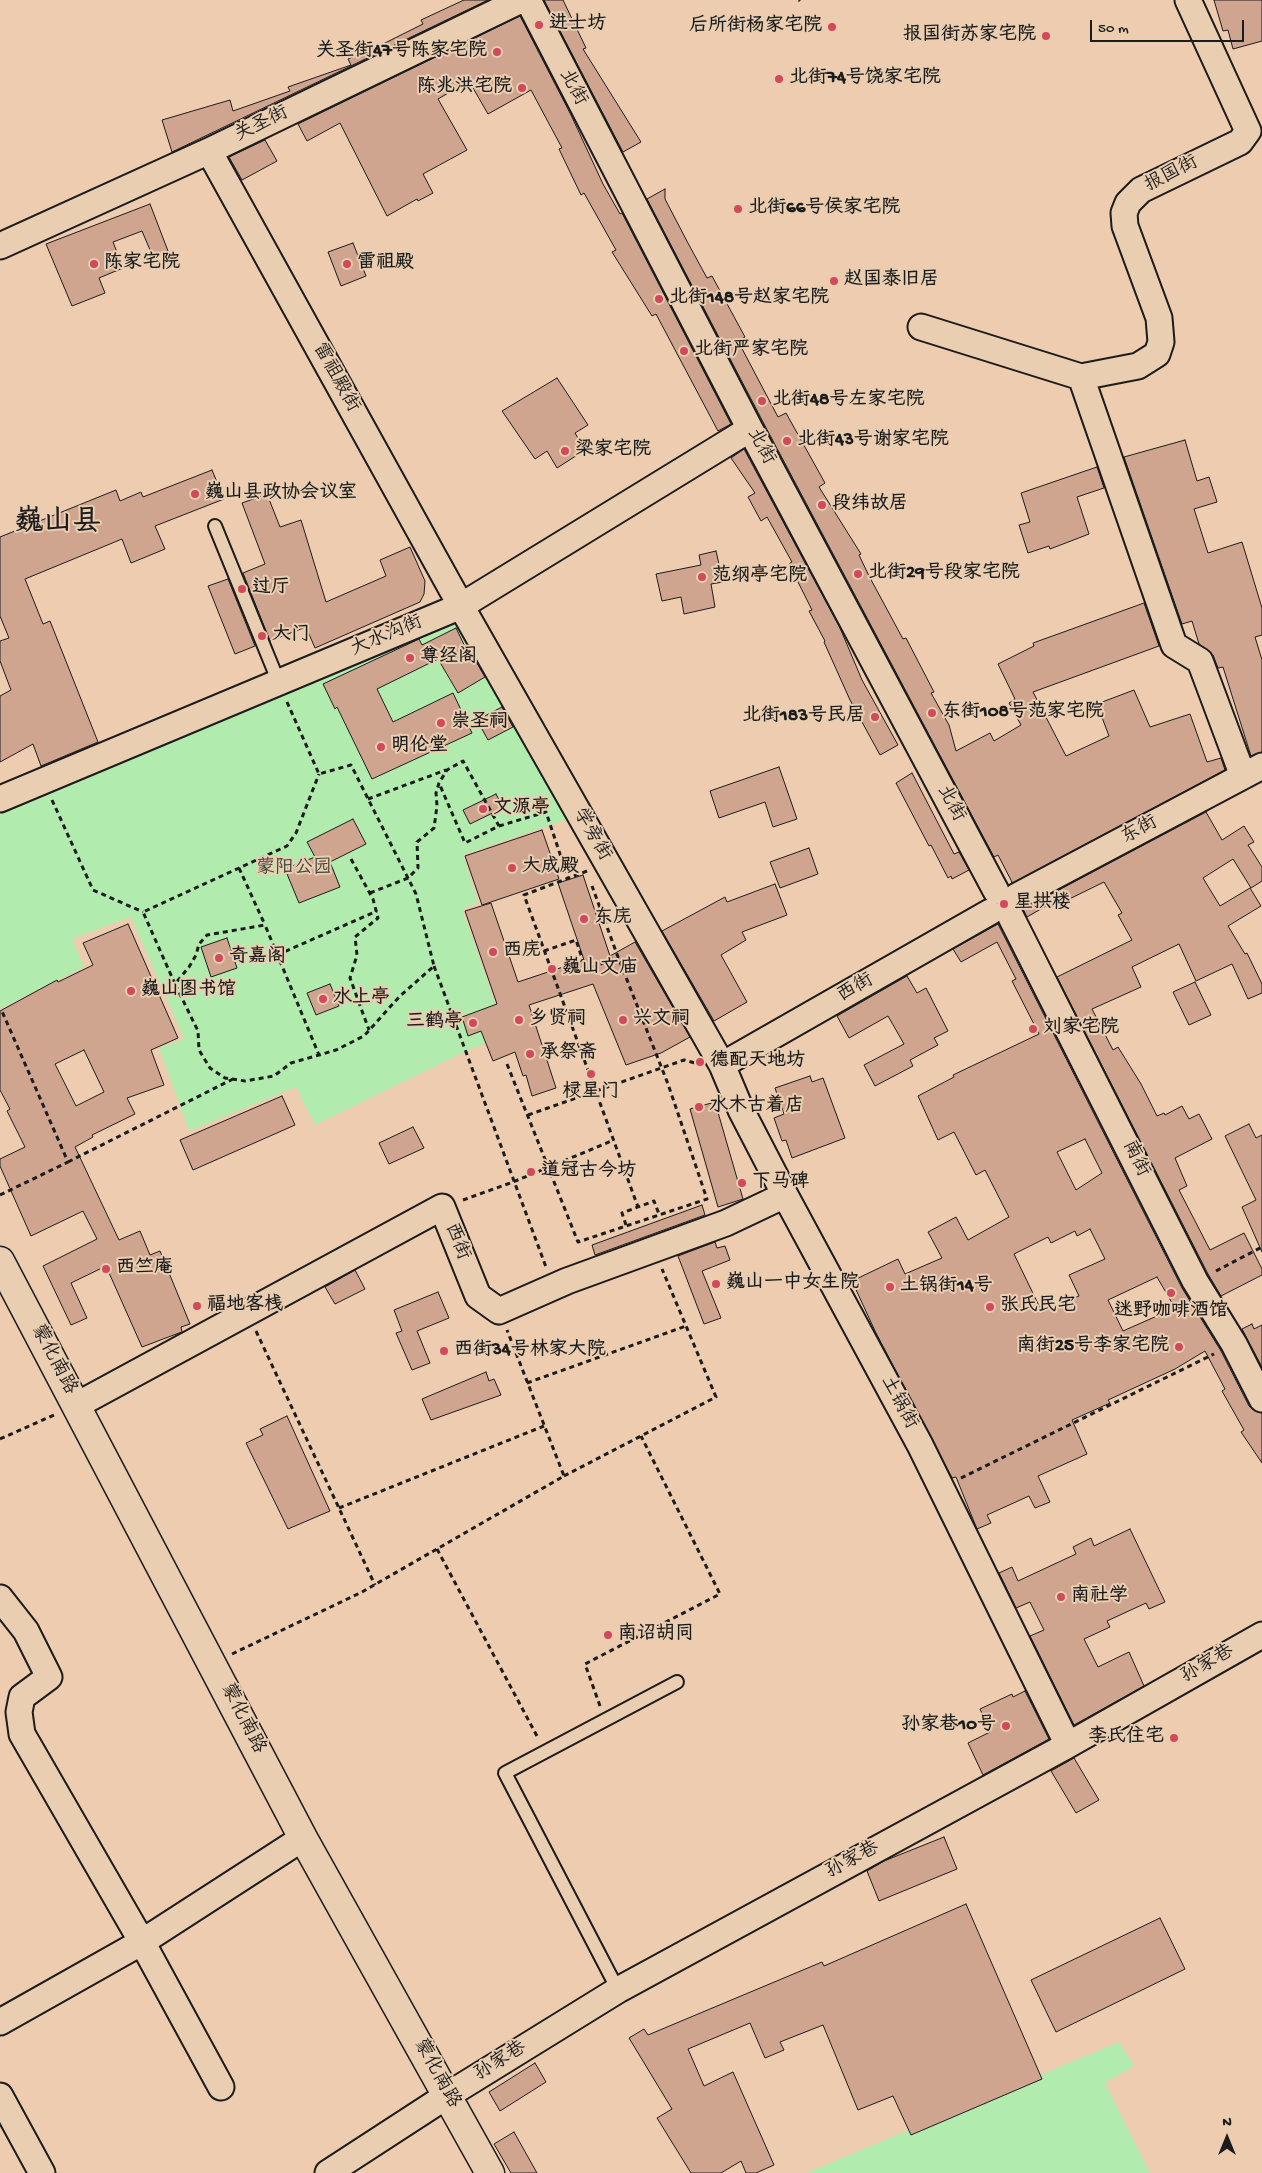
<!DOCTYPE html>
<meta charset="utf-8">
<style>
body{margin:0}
#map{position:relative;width:1262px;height:2173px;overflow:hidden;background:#edccaf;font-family:"Gochi Hand",sans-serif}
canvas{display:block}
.north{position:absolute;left:1202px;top:2113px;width:50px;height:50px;-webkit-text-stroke:4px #eaceb1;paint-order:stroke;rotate:0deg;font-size:14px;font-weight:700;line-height:20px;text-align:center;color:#1c1c1c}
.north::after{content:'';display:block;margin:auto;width:18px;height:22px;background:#1c1c1c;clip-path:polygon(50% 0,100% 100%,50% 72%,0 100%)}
.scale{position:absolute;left:1090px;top:20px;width:154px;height:22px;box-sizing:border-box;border:2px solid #1c1c1c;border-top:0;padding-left:6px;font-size:15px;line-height:18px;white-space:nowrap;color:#1c1c1c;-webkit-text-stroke:4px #eaceb1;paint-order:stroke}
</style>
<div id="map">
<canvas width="1262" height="2173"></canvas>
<div class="north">N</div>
<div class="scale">50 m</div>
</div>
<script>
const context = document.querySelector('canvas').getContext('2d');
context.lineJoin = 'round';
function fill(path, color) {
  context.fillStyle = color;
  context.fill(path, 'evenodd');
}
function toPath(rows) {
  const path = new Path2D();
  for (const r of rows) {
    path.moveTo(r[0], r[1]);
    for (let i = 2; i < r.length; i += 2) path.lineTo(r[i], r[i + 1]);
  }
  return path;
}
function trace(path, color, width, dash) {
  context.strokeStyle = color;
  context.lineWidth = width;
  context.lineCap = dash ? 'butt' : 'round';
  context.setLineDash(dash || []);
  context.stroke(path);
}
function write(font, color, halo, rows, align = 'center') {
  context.font = font + ' "Gochi Hand","LXGW WenKai TC",sans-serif';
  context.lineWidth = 4;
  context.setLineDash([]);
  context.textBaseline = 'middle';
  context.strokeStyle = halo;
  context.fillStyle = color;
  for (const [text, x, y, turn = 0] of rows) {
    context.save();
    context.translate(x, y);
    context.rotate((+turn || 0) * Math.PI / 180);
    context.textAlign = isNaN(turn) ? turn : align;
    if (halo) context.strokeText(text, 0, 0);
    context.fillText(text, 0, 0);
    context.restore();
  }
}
fill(toPath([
 [458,612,571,818,463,855,478,903,462,909,506,1034,464,1052,315,1125,296,1087,189,1131,159,1048,184,1039,131,917,72,939,84,967,0,1009,0,814],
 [1119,2042,1134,2066,1105,2083,1150,2173,806,2173]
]), '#b2ebae');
const building = toPath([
 [464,0,488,0,172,152,162,120,230,100,233,111,290,91,288,87,351,65,348,59,372,47,373,49,423,24,421,20,464,0],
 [544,0,563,0,586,48,583,49,641,142,623,152,544,0],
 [1214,0,1262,0,1262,41,1233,49,1228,30,1223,31,1214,0],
 [520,16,571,115,603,184,620,214,622,213,731,424,718,431,656,314,652,316,612,252,616,250,584,193,581,195,559,149,562,148,531,90,488,114,469,81,438,99,467,150,423,174,433,193,418,201,417,199,387,216,340,123,307,141,298,124,520,16],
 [265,140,277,161,242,180,229,157,265,140],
 [665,189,665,199,689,245,707,278,712,276,745,337,738,341,778,417,786,413,825,483,819,487,861,554,859,555,869,576,903,639,906,638,934,692,931,693,949,725,956,751,990,733,994,741,1021,725,1009,703,1015,699,998,664,1034,646,1033,643,1144,603,1159,646,1033,692,1066,756,1109,736,1097,704,1134,690,1150,727,1190,714,1207,762,1221,758,1225,770,1009,885,1012,882,998,855,994,857,763,422,647,199,665,189],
 [150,204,168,251,153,257,142,231,113,242,123,268,99,278,105,293,72,306,46,244,150,204],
 [353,243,366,276,341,286,328,252,353,243],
 [557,378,588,425,575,433,585,450,557,468,547,451,535,459,502,411,557,378],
 [1185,440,1197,481,1209,477,1217,502,1194,509,1208,553,1242,542,1262,608,1262,635,1255,637,1262,660,1262,752,1251,756,1223,667,1218,668,1213,655,1199,644,1192,621,1182,624,1124,457,1185,440],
 [744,449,840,628,862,680,898,745,880,755,850,700,824,642,825,641,809,611,812,610,789,564,792,562,767,517,761,521,748,497,755,493,731,458,744,449],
 [1097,467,1104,488,1077,497,1089,534,1050,549,1049,546,1028,553,1019,525,1030,522,1021,493,1097,467],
 [212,470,224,499,155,526,165,549,131,563,122,539,25,579,43,624,50,621,98,742,41,766,33,744,0,762,0,696,11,690,0,661,0,641,9,638,0,616,0,537,116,490,120,501,141,492,143,497,212,470],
 [267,494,280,527,301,520,326,602,386,576,380,560,410,547,425,581,424,594,420,602,315,648,306,627,270,641,243,573,265,564,242,503,267,494],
 [716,551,723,582,711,584,715,607,684,614,681,597,662,601,656,574,701,565,699,555,716,551],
 [228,579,255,646,235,654,208,586,228,579],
 [456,628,471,659,474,658,485,677,458,693,438,659,377,689,393,722,453,693,472,733,372,779,337,707,335,709,323,684,419,639,422,645,456,628],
 [502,707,513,727,488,740,477,720,502,707],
 [779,767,797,819,773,827,765,802,719,818,710,791,779,767],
 [912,773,954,854,959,852,969,870,952,879,951,876,948,878,931,845,929,846,896,783,912,773],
 [496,794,503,808,470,824,463,810,496,794],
 [1206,812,1222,840,1244,826,1254,842,1248,845,1262,867,1262,881,1251,888,1233,859,1203,878,1220,906,1250,888,1261,906,1228,926,1245,954,1247,953,1262,984,1262,993,1248,999,1232,964,1196,981,1179,944,1132,967,1141,987,1092,1009,1113,1050,1118,1047,1141,1084,1157,1116,1164,1113,1165,1115,1182,1106,1189,1119,1199,1114,1212,1139,1175,1158,1187,1186,1179,1190,1210,1250,1244,1233,1262,1269,1262,1275,1221,1296,1208,1274,1057,977,1132,940,1118,915,1122,913,1104,882,1055,906,1053,902,1027,917,1023,909,1206,812],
 [353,819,366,844,330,862,340,887,299,903,285,869,315,857,307,842,353,819],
 [542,830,559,879,482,905,465,856,542,830],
 [809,848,818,874,780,888,770,862,809,848],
 [583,875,610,956,635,942,690,1037,661,1053,626,1065,593,984,529,1005,556,1088,532,1096,526,1075,523,1076,515,1052,493,1061,481,1031,468,1036,462,1017,497,1004,465,911,491,903,518,982,584,960,558,883,583,875],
 [775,884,787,915,742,932,746,940,721,955,747,1002,714,1021,662,931,725,897,727,902,775,884],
 [128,924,178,1038,151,1050,164,1085,127,1098,135,1114,92,1135,93,1137,75,1147,119,1240,140,1231,150,1255,160,1251,190,1324,181,1327,182,1332,179,1333,142,1347,106,1266,71,1283,87,1318,71,1325,43,1266,97,1239,83,1211,31,1236,0,1166,0,1159,25,1147,7,1111,10,1109,0,1090,0,1011,57,980,58,982,93,965,83,943,128,924],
 [84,1050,104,1092,76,1106,55,1064,84,1050],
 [998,924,1182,1288,1221,1351,1249,1406,1255,1411,1262,1413,1262,1463,1241,1432,1244,1430,1222,1391,1225,1389,1205,1351,1175,1369,1108,1400,1110,1403,1072,1420,1087,1454,1038,1476,1050,1502,1035,1508,1029,1496,987,1515,991,1523,977,1529,956,1477,952,1478,876,1333,852,1281,898,1259,905,1274,942,1258,928,1232,956,1217,968,1240,1009,1217,985,1170,976,1175,954,1132,938,1140,918,1096,954,1077,953,1075,1039,1034,1012,981,1016,979,997,942,961,962,953,949,998,924],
 [1085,1139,1102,1173,1076,1190,1057,1152,1085,1139],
 [1090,1229,1105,1259,1069,1275,1079,1296,1042,1312,1014,1254,1048,1237,1051,1243,1075,1231,1077,1236,1090,1229],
 [1157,1277,1175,1308,1123,1331,1108,1300,1157,1277],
 [227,938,237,968,211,977,201,947,227,938],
 [907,976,917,993,926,988,948,1031,934,1038,938,1045,910,1060,913,1066,875,1086,864,1065,904,1044,888,1016,849,1038,837,1016,907,976],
 [1195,982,1211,1015,1189,1025,1173,992,1195,982],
 [330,984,339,1006,316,1015,307,993,330,984],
 [810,1076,812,1082,823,1078,845,1138,792,1158,786,1140,782,1141,774,1118,784,1114,775,1088,810,1076],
 [282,1096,295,1125,193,1170,180,1140,282,1096],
 [715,1102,743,1199,718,1207,690,1109,715,1102],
 [1249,1124,1256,1138,1262,1135,1262,1252,1242,1207,1256,1200,1225,1136,1249,1124],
 [413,1127,424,1148,389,1164,379,1143,413,1127],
 [702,1205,705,1215,595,1255,592,1245,702,1205],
 [715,1242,717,1248,725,1246,730,1260,702,1271,721,1318,704,1324,678,1256,715,1242],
 [355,1270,365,1289,335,1304,325,1287,355,1270],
 [438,1292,449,1318,417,1331,430,1363,412,1370,396,1333,402,1331,394,1310,438,1292],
 [1252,1324,1254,1329,1262,1325,1262,1367,1242,1329,1252,1324],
 [486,1372,489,1381,494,1379,501,1395,431,1420,422,1399,486,1372],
 [287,1416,330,1511,288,1529,246,1443,263,1435,260,1429,287,1416],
 [1130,1529,1165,1602,1149,1609,1146,1603,1107,1621,1110,1627,1084,1639,1098,1667,1129,1652,1144,1686,1074,1725,1030,1636,1044,1630,1030,1602,1016,1608,999,1573,1012,1567,1018,1581,1076,1554,1073,1547,1091,1538,1094,1546,1130,1529],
 [1025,1691,1049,1739,983,1775,968,1743,990,1732,980,1709,1012,1694,1013,1697,1025,1691],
 [1074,1758,1099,1800,1076,1813,1051,1771,1074,1758],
 [944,1837,957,1869,879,1901,867,1871,884,1861,944,1837],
 [966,1904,1042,2079,911,2135,893,2096,858,2110,823,2025,780,2042,784,2050,765,2058,750,2023,688,2049,704,2086,733,2072,774,2165,756,2173,746,2173,741,2161,721,2173,691,2173,657,2118,672,2109,629,2038,644,2029,648,2035,822,1962,824,1966,966,1904],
 [1160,1918,1185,1969,1056,2032,1031,1980,1160,1918],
 [535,2063,546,2082,500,2111,489,2092,535,2063],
 [514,2132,537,2173,511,2173,494,2144,514,2132]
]);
fill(building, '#d0a590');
trace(building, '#1c1c1c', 1);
trace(toPath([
 [990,912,1017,896]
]), '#c3a992', 25, [25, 12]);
const lane = toPath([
 [215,526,279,683],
 [618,1990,505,1773,677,1682]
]);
const street = toPath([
 [528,0,750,429,996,891],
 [209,151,461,606,722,1065,741,1110,785,1195,920,1445,1068,1745],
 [0,246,209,151,521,0],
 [921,327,1081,377,1138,366,1157,354,1161,342,1159,318,1125,226,1124,213,1128,203,1141,190,1240,142,1248,131,1188,0],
 [1081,377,1174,645,1200,661,1243,776],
 [0,799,461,606,750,429],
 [1017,896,1262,766],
 [1011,917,1195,1281,1234,1344,1262,1399],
 [722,1065,990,912],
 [77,1405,442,1207,478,1296,499,1311,567,1281,726,1223,785,1195],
 [0,1598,26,1631,49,1677,22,1697,19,1712,22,1734,142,1942,221,2087],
 [0,2022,142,1942,303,1838],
 [0,2096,42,2173],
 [328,2173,448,2095,618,1990,1068,1745,1262,1635]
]);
const secondary = toPath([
 [0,1261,303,1838,490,2173]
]);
trace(lane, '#1c1c1c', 16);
trace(street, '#1c1c1c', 29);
trace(secondary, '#1c1c1c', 31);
trace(toPath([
 [799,0,800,1],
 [287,702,319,774,351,765,416,894,434,966,399,997,364,1036,336,1050,319,1055,291,1063,274,1076,245,1081,225,1078,210,1068,199,1050,198,1031,175,984,189,967,196,955,199,944,207,935,265,925,319,1055],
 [368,799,446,770],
 [52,800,93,890,143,912],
 [499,826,546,812,568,878],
 [351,859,373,899,378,918,355,937,357,955,350,978,369,1030],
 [239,868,265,925],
 [587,871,524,895,638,1207],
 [370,893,408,878,418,868,417,842,434,828,437,806,436,793,439,783,447,770,463,761,499,826,465,843,439,783],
 [544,951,576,940,586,970,618,957,592,886],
 [277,955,377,911],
 [434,966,546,1267],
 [175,984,143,912,287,846,296,833,319,774],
 [507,1064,578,1242,707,1199,668,1084,618,957],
 [528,1115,684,1060,695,1063],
 [68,1162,233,1079],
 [0,1195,68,1162,1,1009],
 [463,1200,513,1182,614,1140],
 [626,1225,622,1213,654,1201,659,1214],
 [1216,1271,1262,1247],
 [256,1331,375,1585],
 [527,1383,686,1326],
 [0,1439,54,1415],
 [564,1476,716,1397,662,1269],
 [961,1478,1214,1354],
 [339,1508,544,1426],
 [437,1549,538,1738],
 [232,1654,362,1592,564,1476,507,1330],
 [600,1706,585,1664,720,1594,641,1436]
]), '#1c1c1c', 3, [5, 4]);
trace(lane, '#eaceb1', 12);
trace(street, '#eaceb1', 25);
trace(secondary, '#eaceb1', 28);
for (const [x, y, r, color] of [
 [539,25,5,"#d1495b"],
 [832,27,5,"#d1495b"],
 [1046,36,5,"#d1495b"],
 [497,52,5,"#d1495b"],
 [779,79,5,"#d1495b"],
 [522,88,5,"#d1495b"],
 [738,209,5,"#d1495b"],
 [94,264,5,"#d1495b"],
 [347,264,5,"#d1495b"],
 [834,281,5,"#d1495b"],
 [659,299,5,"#d1495b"],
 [684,351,5,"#d1495b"],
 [762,401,5,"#d1495b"],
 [787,441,5,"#d1495b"],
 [565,451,5,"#d1495b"],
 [195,494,5,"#d1495b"],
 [822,505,5,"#d1495b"],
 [858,574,5,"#d1495b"],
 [702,577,5,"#d1495b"],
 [242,589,5,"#d1495b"],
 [262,636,5,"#d1495b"],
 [410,658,5,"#d1495b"],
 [932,713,5,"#d1495b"],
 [875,717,5,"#d1495b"],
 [441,723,5,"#d1495b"],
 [381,747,5,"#d1495b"],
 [483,809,5,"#d1495b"],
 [512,868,5,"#d1495b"],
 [1004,904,5,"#d1495b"],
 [584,919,5,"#d1495b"],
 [493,952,5,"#d1495b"],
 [219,958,5,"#d1495b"],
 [552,969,5,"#d1495b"],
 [131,991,5,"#d1495b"],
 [323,999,5,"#d1495b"],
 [519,1020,5,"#d1495b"],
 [623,1020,5,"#d1495b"],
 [473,1023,5,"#d1495b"],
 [1033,1029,5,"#d1495b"],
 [530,1054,5,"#d1495b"],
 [700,1062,5,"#d1495b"],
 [591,1074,5,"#d1495b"],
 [699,1107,5,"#d1495b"],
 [531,1172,5,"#d1495b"],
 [742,1183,5,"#d1495b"],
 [106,1269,5,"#d1495b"],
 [716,1284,5,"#d1495b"],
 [890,1287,5,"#d1495b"],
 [1171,1293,5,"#d1495b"],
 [197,1306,5,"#d1495b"],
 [990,1307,5,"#d1495b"],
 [1179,1347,5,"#d1495b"],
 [444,1351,5,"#d1495b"],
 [1061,1597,5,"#d1495b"],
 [608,1635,5,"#d1495b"],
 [1006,1726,5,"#d1495b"],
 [1174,1738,5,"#d1495b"]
]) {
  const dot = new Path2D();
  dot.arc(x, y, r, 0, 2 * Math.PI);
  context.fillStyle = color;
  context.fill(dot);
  trace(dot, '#eaceb1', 2);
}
write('bold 19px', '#1c1c1c', '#eaceb1', [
 ["进士坊",549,25],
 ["后所街杨家宅院",822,27,"right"],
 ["报国街苏家宅院",1036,36,"right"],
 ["关圣街47号陈家宅院",487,52,"right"],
 ["北街74号饶家宅院",789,79],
 ["陈兆洪宅院",512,88,"right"],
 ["北街66号侯家宅院",748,209],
 ["陈家宅院",104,264],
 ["雷祖殿",357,264],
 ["赵国泰旧居",844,281],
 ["北街148号赵家宅院",669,299],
 ["北街严家宅院",694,351],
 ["北街48号左家宅院",772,401],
 ["北街43号谢家宅院",797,441],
 ["梁家宅院",575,451],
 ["巍山县政协会议室",205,494],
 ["段纬故居",832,505],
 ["北街29号段家宅院",868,574],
 ["范纲亭宅院",712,577],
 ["过厅",252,589],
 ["大门",272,636],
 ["尊经阁",420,658],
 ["东街108号范家宅院",942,713],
 ["北街183号民居",865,717,"right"],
 ["崇圣祠",451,723],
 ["明伦堂",391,747],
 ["文源亭",493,809],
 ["大成殿",522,868],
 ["星拱楼",1014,904],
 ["东庑",594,919],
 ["西庑",503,952],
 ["奇嘉阁",229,958],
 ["巍山文庙",562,969],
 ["巍山图书馆",141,991],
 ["水上亭",333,999],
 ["乡贤祠",529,1020],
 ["兴文祠",633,1020],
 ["三鹤亭",463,1023,"right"],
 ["刘家宅院",1043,1029],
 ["承祭斋",540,1054],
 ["德配天地坊",710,1062],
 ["棂星门",591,1093,"center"],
 ["水木古着店",709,1107],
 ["道冠古今坊",541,1172],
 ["下马碑",752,1183],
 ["西竺庵",116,1269],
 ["巍山一中女生院",726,1284],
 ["土锅街14号",900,1287],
 ["福地客栈",207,1306],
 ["张氏民宅",1000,1307],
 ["迷野咖啡酒馆",1171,1312,"center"],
 ["南街25号李家宅院",1169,1347,"right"],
 ["西街34号林家大院",454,1351],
 ["南社学",1071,1597],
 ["南诏胡同",618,1635],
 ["孙家巷10号",996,1726,"right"],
 ["李氏住宅",1164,1738,"right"]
], 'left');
write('19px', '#1c1c1c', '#eaceb1', [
 ["北街",572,88,62],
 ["关圣街",262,125,-26],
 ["报国街",1172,175,-27],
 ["雷祖殿街",335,378,61],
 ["北街",760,447,62],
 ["大水沟街",387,637,-23],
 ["北街",950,804,62],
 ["东街",1140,831,-28],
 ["学旁街",591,835,60],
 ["西街",856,989,-30],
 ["南街",1135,1159,64],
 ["西街",456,1242,68],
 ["蒙化南路",53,1360,62],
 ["土锅街",898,1403,62],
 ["孙家巷",1208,1665,-30],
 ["蒙化南路",242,1719,63],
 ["孙家巷",853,1861,-28],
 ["孙家巷",501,2062,-32],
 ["蒙化南路",436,2074,61]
]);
write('19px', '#3a4539', '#eaceb1', [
 ["蒙阳公园",294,869]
]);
write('bold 29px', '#1c1c1c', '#eaceb1', [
 ["巍山县",58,525]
]);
</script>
